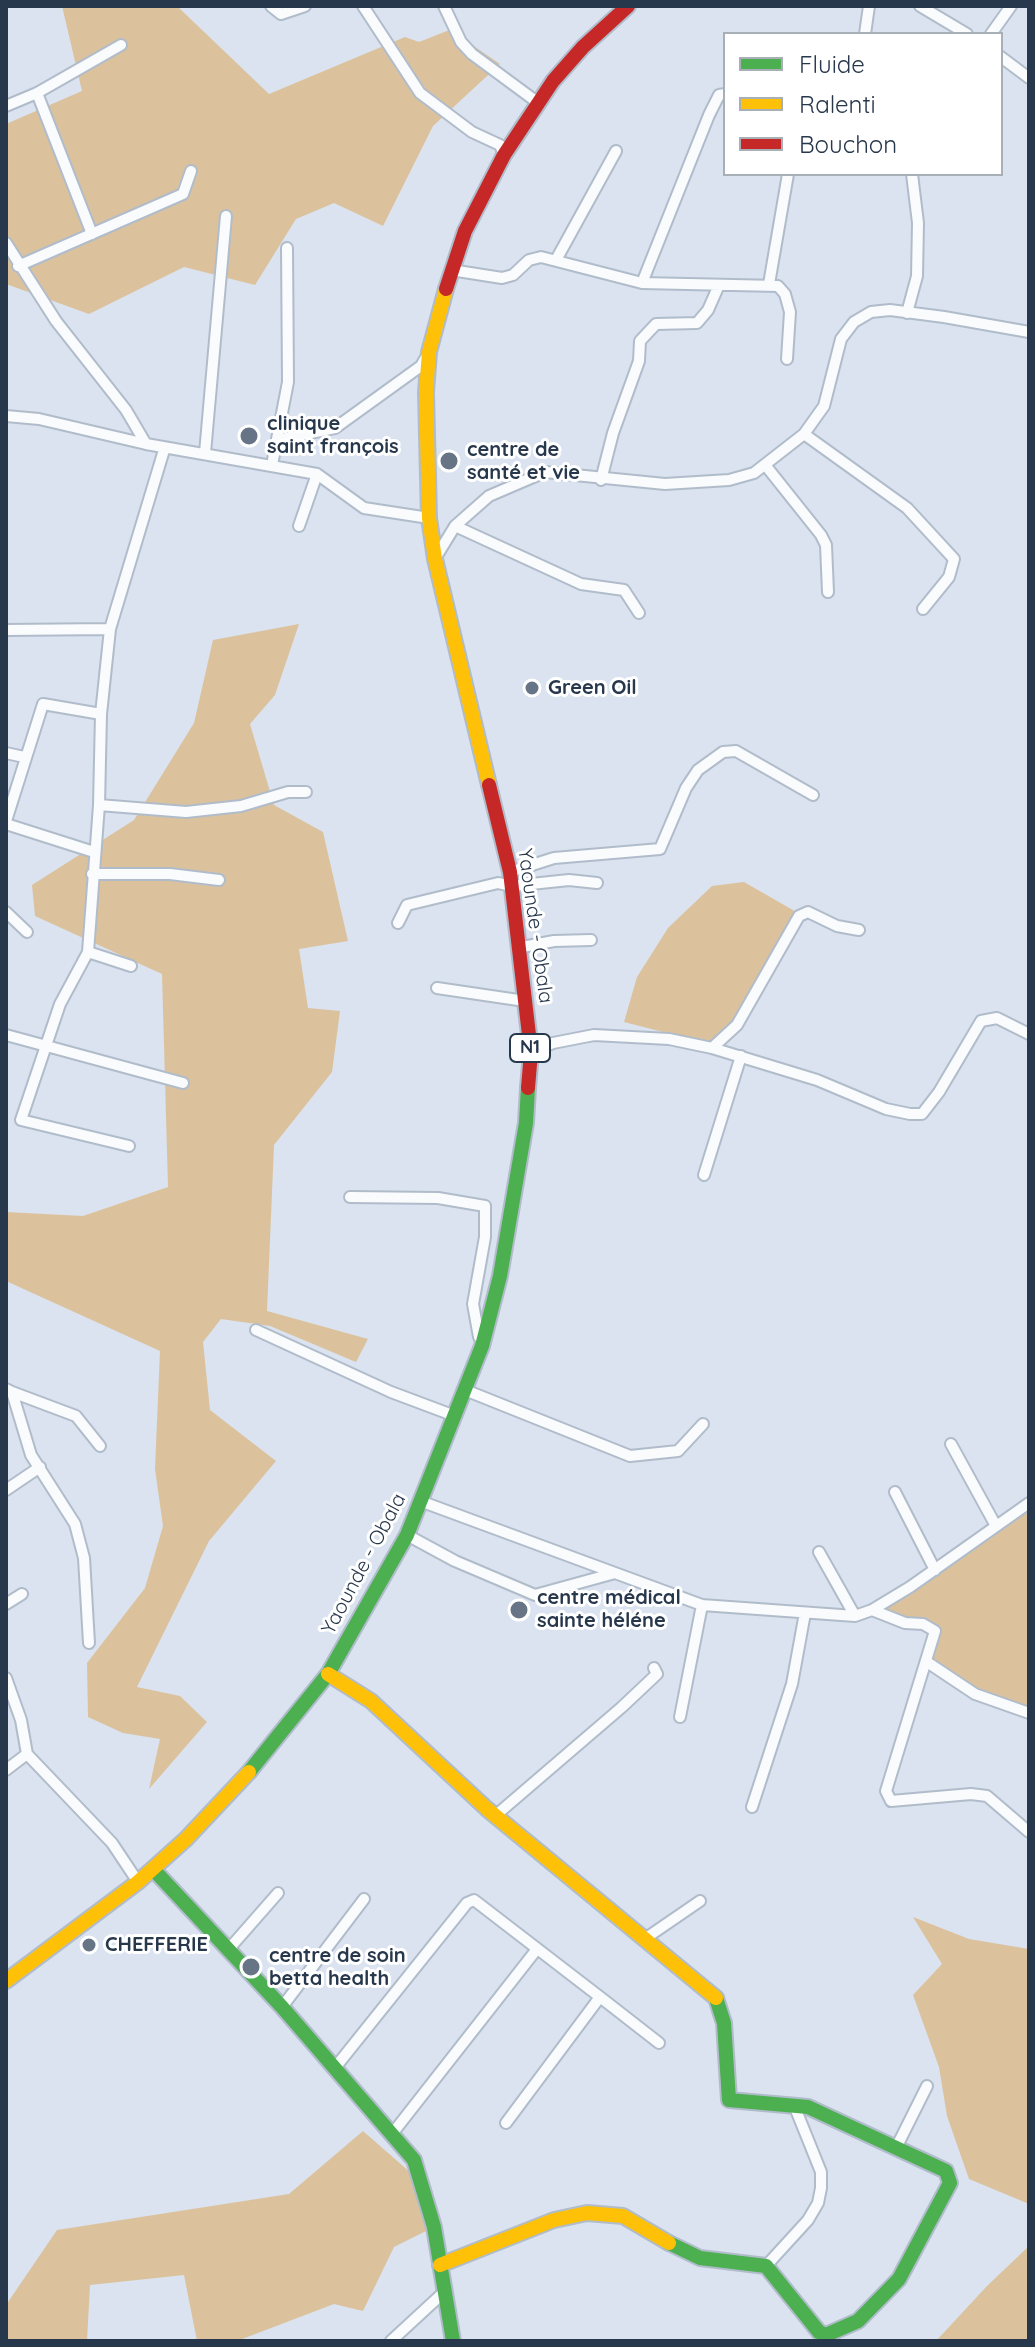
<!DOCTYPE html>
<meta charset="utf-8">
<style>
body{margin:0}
#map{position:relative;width:1035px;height:2347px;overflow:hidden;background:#dae3ef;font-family:Quicksand,sans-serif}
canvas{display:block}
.frame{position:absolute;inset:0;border:8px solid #28384c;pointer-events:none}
.legend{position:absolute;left:723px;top:32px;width:280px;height:144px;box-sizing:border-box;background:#fff;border:2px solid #a9afb7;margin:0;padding:10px 14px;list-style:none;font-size:24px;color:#28384c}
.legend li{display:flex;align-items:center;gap:16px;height:40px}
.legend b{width:40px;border:2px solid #a9afb7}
</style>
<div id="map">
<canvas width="1035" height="2347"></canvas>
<div class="frame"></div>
<ul class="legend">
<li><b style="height:10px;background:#4caf50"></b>Fluide</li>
<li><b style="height:10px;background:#ffc107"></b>Ralenti</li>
<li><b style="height:10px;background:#c62828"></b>Bouchon</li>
</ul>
</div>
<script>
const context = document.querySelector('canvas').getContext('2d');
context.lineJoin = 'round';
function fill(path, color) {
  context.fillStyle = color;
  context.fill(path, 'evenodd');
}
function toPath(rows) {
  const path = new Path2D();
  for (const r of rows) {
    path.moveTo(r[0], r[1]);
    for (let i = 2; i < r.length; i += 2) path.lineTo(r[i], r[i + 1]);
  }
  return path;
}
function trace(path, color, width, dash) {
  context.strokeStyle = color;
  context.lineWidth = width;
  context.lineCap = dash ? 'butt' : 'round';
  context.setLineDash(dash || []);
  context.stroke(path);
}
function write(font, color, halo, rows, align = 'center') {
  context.font = font + ' Quicksand,sans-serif';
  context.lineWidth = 6;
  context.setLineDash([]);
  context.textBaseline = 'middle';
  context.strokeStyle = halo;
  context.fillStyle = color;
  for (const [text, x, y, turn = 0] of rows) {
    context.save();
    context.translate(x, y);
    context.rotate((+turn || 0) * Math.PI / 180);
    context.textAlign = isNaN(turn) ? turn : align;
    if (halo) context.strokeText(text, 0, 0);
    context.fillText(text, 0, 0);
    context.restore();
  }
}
fill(toPath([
 [62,6,177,6,269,94,405,37,419,42,457,27,462,38,500,64,433,126,383,226,334,203,296,219,255,285,184,267,89,314,6,284,6,124,82,91],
 [299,624,275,695,250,724,274,805,323,832,348,941,299,949,308,1008,340,1011,332,1072,274,1145,267,1311,368,1339,356,1362,270,1326,221,1319,203,1342,210,1410,276,1461,209,1541,137,1687,180,1696,207,1722,149,1789,160,1739,123,1733,88,1717,87,1663,145,1588,163,1526,155,1469,160,1351,6,1281,6,1212,83,1216,168,1187,162,974,35,916,32,885,134,820,194,723,213,640],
 [744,882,805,917,721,1047,624,1022,637,977,668,928,712,886],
 [1029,1507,1029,1713,975,1694,927,1662,934,1631,872,1610],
 [913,1917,969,1939,1029,1949,1029,2204,969,2179,947,2116,939,2067,913,1995,942,1964],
 [363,2131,428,2188,434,2227,394,2247,363,2311,334,2304,237,2341,197,2341,184,2275,90,2285,87,2341,6,2341,6,2305,57,2230,289,2194],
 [1029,2246,1029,2341,936,2341,987,2286]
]), '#dbc29d');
const street = toPath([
 [271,6,281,14,305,6],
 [363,6,420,93,472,132,500,145,504,155],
 [444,6,461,42,472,54,537,102],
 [920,6,967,34],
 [865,34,869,6],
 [991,34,1011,6],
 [1001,57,1029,78],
 [37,93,92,234],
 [6,106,37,93,121,45],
 [6,243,56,321,126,410,146,444,317,474,364,508,429,518],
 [556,260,616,151],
 [18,266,183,194,191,171],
 [451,270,502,278,513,275,529,260,541,257,642,283,778,286,785,294,790,312,787,359],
 [642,283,709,115,719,95,725,94],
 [769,284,788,174],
 [907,313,917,276,918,223,912,174],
 [6,416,39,419,146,444],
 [804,434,907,508,954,559,949,577,923,609],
 [277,440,335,428,421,366,425,359],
 [205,453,226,216],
 [272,465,288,382,287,248],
 [766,466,821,535,826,545,828,592],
 [601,480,613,433,639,361,640,341,656,324,697,323,708,310,719,285],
 [299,526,317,474],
 [455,526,581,584,624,590,639,613],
 [436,557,455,526,489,496,545,472,665,484,729,480,754,473,804,434,824,406,841,339,854,322,871,312,890,310,944,317,1029,332],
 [6,630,110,629],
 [6,753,24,757],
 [99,805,186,812,241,806,288,792,306,792],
 [6,821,43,704,101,714],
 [6,824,94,852],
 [510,872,554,858,660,849,686,788,698,770,723,752,736,751,813,795],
 [92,874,170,874,219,880],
 [6,912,27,932],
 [398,923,407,905,498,883,512,886,569,880,597,883],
 [517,948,554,941,591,940],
 [88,952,131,966],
 [437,988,525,1001],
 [6,1035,183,1083],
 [712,1048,737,1025,799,916,808,912,837,926,859,930],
 [531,1052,553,1043,594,1035,669,1039,712,1048,817,1080,886,1109,910,1114,922,1114,939,1092,981,1021,997,1018,1029,1034],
 [129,1146,21,1120,60,1004,88,952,99,805,101,714,110,629,164,450],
 [704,1175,741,1056],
 [350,1197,438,1198,485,1206,485,1237,473,1304,479,1337],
 [256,1330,391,1392,455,1416],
 [6,1389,12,1392,31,1455,75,1524,84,1558,89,1643],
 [465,1390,630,1456,678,1451,703,1424],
 [12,1392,76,1416,100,1446],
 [951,1444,996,1526],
 [6,1490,40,1467],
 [895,1492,935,1570],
 [420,1501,615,1573],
 [407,1535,455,1561,535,1595,615,1573,702,1605,855,1616,872,1610,910,1587,1029,1503],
 [819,1552,855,1616],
 [6,1604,22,1594],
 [872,1610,905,1623,923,1624,935,1631,886,1791,891,1801,971,1794,987,1796,1029,1832],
 [927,1662,975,1694,1029,1713],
 [6,1678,21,1720,27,1754,112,1843,138,1882],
 [680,1717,702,1605],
 [6,1770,27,1754],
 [752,1807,792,1684,805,1613],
 [495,1816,622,1707,657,1674,654,1668],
 [646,1938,700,1901],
 [228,1950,278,1893],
 [600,1997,659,2043],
 [282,2007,364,1899],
 [334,2069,467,1903,474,1900,600,1997,506,2123],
 [392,2134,537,1949],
 [896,2148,927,2086],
 [766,2266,808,2220,818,2203,821,2188,821,2172,794,2105],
 [391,2341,443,2293]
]);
const fast = toPath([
 [249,1772,328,1674,407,1535,482,1346,500,1276,526,1123,528,1088],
 [153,1869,282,2007,414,2160,434,2227,453,2341],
 [669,2243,700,2258,766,2266,819,2332,826,2335,858,2321,899,2279,950,2183,946,2171,808,2107,729,2100,724,2023,716,1998]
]);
const slow = toPath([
 [446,289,429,352,426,392,429,518,435,559,489,785],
 [328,1674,371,1701,487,1809,716,1998],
 [6,1981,138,1882,186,1839,249,1772],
 [440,2265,554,2220,587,2213,623,2216,669,2243]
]);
const jam = toPath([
 [446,289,465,231,504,155,553,81,583,47,628,6],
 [489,785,510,872,531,1052,528,1088]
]);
trace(street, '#b1bccb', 14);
trace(fast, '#b1bccb', 18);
trace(slow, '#b1bccb', 18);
trace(jam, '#b1bccb', 18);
trace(street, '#f9fbfd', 10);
trace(fast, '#4caf50', 14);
trace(slow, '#ffc107', 14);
trace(jam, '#c62828', 14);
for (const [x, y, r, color] of [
 [249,436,10,"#667485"],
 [449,461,10,"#667485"],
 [532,688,8,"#667485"],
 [519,1610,10,"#667485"],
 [89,1945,8,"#667485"],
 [251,1967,10,"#667485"]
]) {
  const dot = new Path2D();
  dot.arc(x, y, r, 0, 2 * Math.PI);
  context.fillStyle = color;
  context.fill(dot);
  trace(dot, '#fff', 3);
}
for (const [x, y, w] of [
 [530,1048,40]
]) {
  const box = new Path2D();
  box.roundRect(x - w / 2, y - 14, w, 28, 6);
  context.fillStyle = '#fff';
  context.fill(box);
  trace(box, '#28384c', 2);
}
write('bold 18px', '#28384c', null, [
 ["N1",530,1048]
]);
write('bold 20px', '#28384c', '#fff', [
 ["clinique",267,424],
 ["saint françois",267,447],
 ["centre de",467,450],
 ["santé et vie",467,473],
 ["Green Oil",548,688],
 ["centre médical",537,1598],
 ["sainte héléne",537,1621],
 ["CHEFFERIE",105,1945],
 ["centre de soin",269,1956],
 ["betta health",269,1979]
], 'left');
write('20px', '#28384c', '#fff', [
 ["Yaounde - Obala",535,926,82],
 ["Yaounde - Obala",364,1564,-62]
]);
</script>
